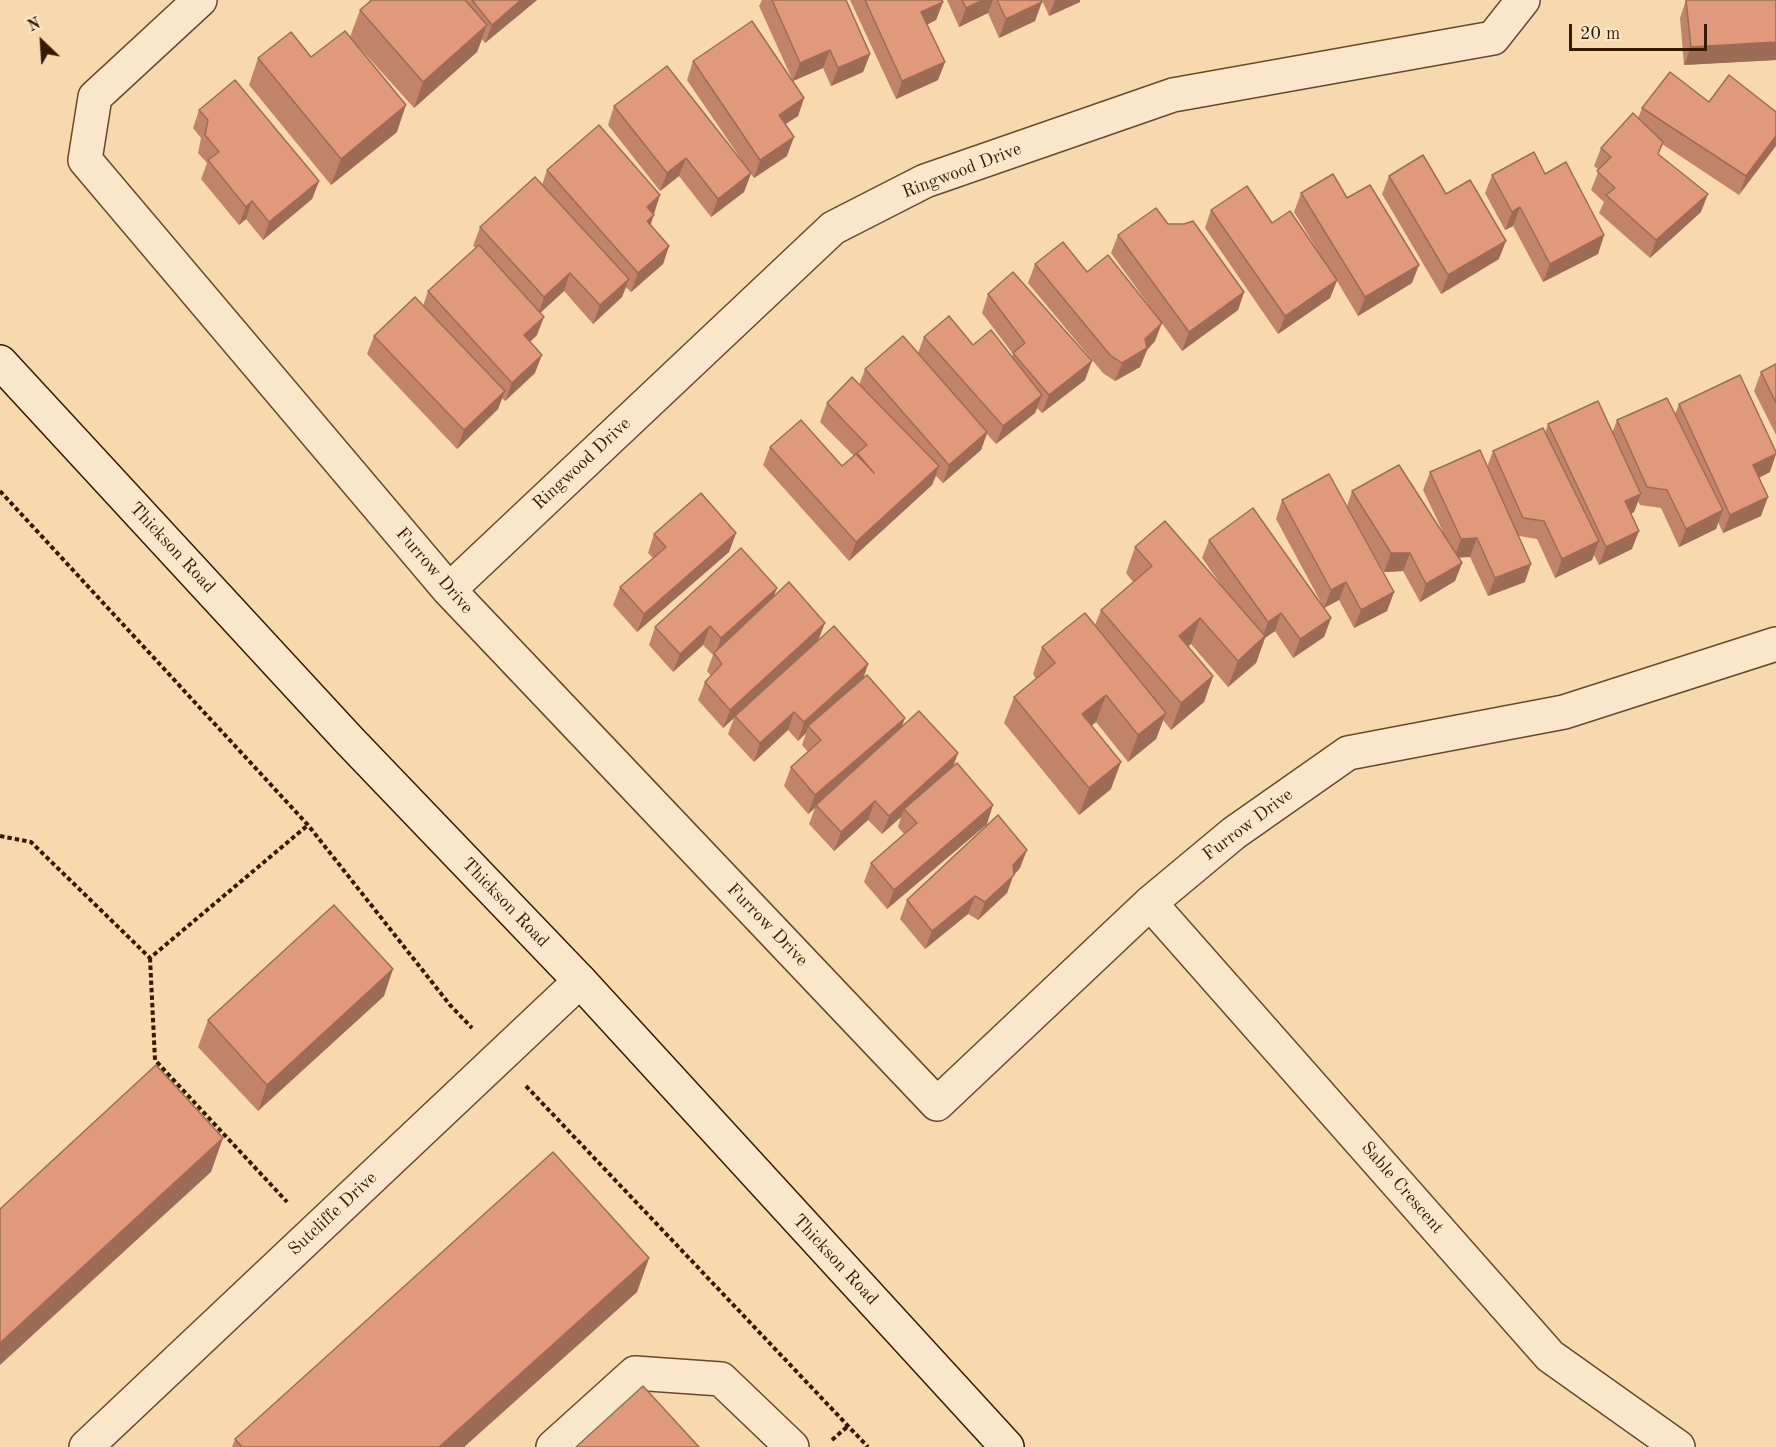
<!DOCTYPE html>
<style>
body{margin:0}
#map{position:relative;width:1776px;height:1447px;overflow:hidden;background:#f8d9ae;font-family:"Old Standard TT",serif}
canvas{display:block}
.north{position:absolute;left:12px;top:12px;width:60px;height:60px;-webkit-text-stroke:4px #fae6ca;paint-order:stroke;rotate:335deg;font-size:16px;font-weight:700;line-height:24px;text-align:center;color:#341b00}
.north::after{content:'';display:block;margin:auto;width:21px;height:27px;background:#341b00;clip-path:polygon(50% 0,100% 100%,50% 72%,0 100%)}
.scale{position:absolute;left:1569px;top:24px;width:138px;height:27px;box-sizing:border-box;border:3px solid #341b00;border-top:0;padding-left:8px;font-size:18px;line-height:21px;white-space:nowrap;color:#341b00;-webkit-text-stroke:4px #fae6ca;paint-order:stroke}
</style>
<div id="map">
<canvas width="1776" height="1447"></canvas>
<div class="north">N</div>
<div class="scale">20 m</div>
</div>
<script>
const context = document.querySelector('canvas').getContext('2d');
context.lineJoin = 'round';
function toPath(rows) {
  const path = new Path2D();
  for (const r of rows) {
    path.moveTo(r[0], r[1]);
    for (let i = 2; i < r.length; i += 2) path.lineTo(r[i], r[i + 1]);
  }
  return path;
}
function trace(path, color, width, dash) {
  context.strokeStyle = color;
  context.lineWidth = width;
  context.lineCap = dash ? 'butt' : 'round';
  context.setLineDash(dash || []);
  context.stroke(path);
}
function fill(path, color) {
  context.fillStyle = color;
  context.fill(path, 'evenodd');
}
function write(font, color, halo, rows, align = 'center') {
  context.font = font + ' "Old Standard TT",serif';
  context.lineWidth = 5;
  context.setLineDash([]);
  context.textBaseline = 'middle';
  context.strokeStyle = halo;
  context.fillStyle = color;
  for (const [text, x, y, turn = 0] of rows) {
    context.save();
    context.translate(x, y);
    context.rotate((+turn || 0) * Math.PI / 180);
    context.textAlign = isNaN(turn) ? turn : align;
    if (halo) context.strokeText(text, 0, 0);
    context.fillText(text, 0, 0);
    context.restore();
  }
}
const street = toPath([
 [200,0,95,97,85,160,449,590,937,1104,1150,903,1234,833,1348,753,1564,712,1776,644],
 [449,590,833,228,925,181,1173,95,1493,38,1523,0],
 [1150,903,1550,1356,1678,1447],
 [86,1447,580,981],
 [553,1447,635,1373,721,1379,792,1447]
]);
const secondary = toPath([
 [0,362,349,740,580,981,1007,1447]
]);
trace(street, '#654a2c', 36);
trace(secondary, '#341b00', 36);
trace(toPath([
 [0,491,308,825,450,1005,472,1028],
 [0,836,31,842,150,958,308,825],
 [150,958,155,1060,287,1202],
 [526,1086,868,1447],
 [832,1440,848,1426]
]), '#341b00', 4, [4.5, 3]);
trace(street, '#fae6ca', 33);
trace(secondary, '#fae6ca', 33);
fill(toPath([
 [369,0,537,0,485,43,482,39,477,52,414,108,350,37,360,10,370,1],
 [762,0,846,0,870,54,863,72,831,86,823,68,793,81,804,98,798,116,785,124,787,156,754,178,751,174,744,192,711,217,679,176,660,191,608,125,614,106,747,168,687,80,693,61,793,81,759,6],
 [850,0,942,0,943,2,936,20,927,25,945,62,938,80,896,99],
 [947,0,1041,0,1035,21,999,38,988,13,959,27],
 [1042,0,1080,0,1080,2,1049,16],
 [1686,0,1776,0,1776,60,1684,65,1680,18],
 [311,57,397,132,331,185,249,85,258,58],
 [1709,102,1776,112,1739,195,1662,144,1658,154,1701,212,1650,258,1599,213,1604,202,1591,190,1599,170,1594,166,1601,148,1638,118,1642,108],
 [199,110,319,181,312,199,263,240,246,219,239,225,201,179,207,163,198,153,201,138,193,128],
 [547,170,653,214,651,225,669,246,663,264,631,292,626,287,622,297,593,324,564,291,540,313,537,335,530,342,535,373,505,401,502,398,498,409,457,449,367,354,374,336,423,306,428,291,476,248,473,246,480,227,542,185],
 [1545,174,1604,235,1598,254,1543,282,1513,226,1505,230,1485,193,1492,175],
 [1389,176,1446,194,1499,259,1441,294,1382,194],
 [1301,193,1347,198,1412,283,1358,316,1337,281,1330,298,1278,334,1205,228,1211,210,1272,223,1328,267,1294,212],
 [1168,224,1244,292,1238,310,1182,351,1111,253,1118,235],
 [1035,264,1087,272,1155,341,1147,350,1140,367,1115,381,1103,373,1028,283],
 [988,294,1085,380,1042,413,1037,408,1035,413,996,444,987,434,981,450,943,483,936,476,932,485,849,561,763,465,770,447,842,466,854,456,820,422,827,403,859,385,865,369,918,353,924,337,973,345,1012,357,1013,354,982,313],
 [1776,364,1776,435,1754,391,1761,372],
 [1679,404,1770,472,1759,478,1761,516,1723,533,1718,522,1716,529,1679,547,1661,508,1640,505,1638,501,1634,512,1631,514,1632,549,1599,565,1594,555,1592,560,1555,578,1537,539,1519,536,1525,582,1488,596,1470,557,1459,557,1462,563,1455,581,1420,602,1403,571,1384,572,1372,552,1394,592,1387,611,1354,628,1339,600,1324,608,1276,519,1282,500,1347,506,1352,491,1443,532,1423,490,1430,472,1487,467,1493,451,1545,433,1548,424,1612,433,1617,420,1675,414],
 [736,533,729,552,637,632,613,605,620,587,653,558,648,553,654,534],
 [1209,540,1331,618,1324,637,1293,658,1275,631,1265,638,1256,663,1228,687,1191,644,1188,646,1213,676,1204,702,1171,730,1163,720,1156,739,1128,762,1096,722,1091,726,1111,789,1079,815,1004,723,1014,697,1036,679,1033,674,1042,647,1095,625,1101,610,1133,582,1126,573,1135,547,1222,586,1202,558],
 [777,588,773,597,818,640,868,664,863,679,902,727,958,753,953,767,987,824,887,909,864,882,871,863,904,834,898,827,901,817,882,834,868,820,834,851,809,824,815,808,808,814,784,786,791,767,808,752,802,745,806,733,798,741,788,730,754,762,728,734,734,718,723,728,698,700,705,682,711,676,707,671,713,655,703,645,673,672,649,645,655,627],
 [1020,868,1013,876,1007,893,978,920,968,914,925,949,900,919,907,900],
 [384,996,258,1111,198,1047,208,1020],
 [649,1258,637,1292,464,1447,232,1447,235,1439]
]), '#c1846a');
fill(toPath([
 [521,0,537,0,485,43,492,25],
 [983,0,993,0,988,13,959,27,966,8],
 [1055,0,1080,0,1080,2,1049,16],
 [943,2,936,20,915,30,921,12],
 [1042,2,1035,21,999,38,1006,19],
 [487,25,477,52,414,108,423,82],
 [1776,42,1776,60,1684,65,1691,47],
 [830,50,823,68,793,81,800,63],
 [870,54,863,72,831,86,838,68],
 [945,62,938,80,896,99,902,81],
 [804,98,798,116,772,133,779,115],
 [406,105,397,132,331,185,341,159],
 [1776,136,1776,146,1739,195,1746,176],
 [794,137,787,156,754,178,760,160],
 [686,158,679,176,660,191,667,173],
 [751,173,744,192,711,217,718,199],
 [319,181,312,199,263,240,269,222],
 [1708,194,1701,212,1650,258,1656,240],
 [660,195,654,214,647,207],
 [252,201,246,219,239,225,246,207],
 [1520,207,1513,226,1505,230,1512,212],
 [654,215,647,233,647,221],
 [1604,235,1598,254,1543,282,1550,264],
 [1506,241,1499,259,1441,294,1448,275],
 [669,246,663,264,631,292,638,273],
 [1419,265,1412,283,1358,316,1365,297],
 [570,273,564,291,538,315,544,297],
 [629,279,622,297,593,324,600,305],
 [1337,280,1330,298,1278,334,1285,316],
 [1244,292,1238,310,1182,351,1189,332],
 [544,317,537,335,517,353,524,335],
 [1162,323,1155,341,1147,350,1140,367,1115,381,1122,363],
 [542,355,535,373,505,401,512,383],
 [1092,361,1085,380,1042,413,1049,395],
 [505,391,498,409,457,449,464,430],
 [1042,395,1035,413,996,444,1003,426],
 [987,432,981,450,943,483,949,465],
 [1776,454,1770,472,1746,484,1753,465],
 [939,466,932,485,849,561,856,542],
 [1641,494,1634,512,1619,520,1625,501],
 [1768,497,1761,516,1723,533,1730,515],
 [1723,510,1716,529,1679,547,1686,529],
 [1639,531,1632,549,1599,565,1606,547],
 [736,533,729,552,637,632,644,614],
 [1477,538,1470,557,1454,558,1461,539],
 [1599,541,1592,560,1555,578,1562,559],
 [1391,553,1410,553,1403,571,1384,572],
 [1462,563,1455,581,1420,602,1426,584],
 [1531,564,1525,582,1488,596,1495,578],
 [1346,582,1339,600,1324,608,1331,590],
 [777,588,770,606,715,654,721,638],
 [1394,592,1387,611,1354,628,1361,610],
 [1281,613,1275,631,1265,638,1256,663,1228,687,1238,661,1261,640,1268,622],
 [1200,618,1191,644,1169,663,1179,636],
 [1331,618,1324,637,1293,658,1300,639],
 [825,623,818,641,735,716,734,718,723,728,730,710],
 [710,626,703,645,673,672,680,654],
 [868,664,862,682,808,726,806,733,798,741,804,722],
 [1213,676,1204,702,1171,730,1181,703],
 [1106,695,1096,722,1072,741,1082,714],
 [794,712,788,730,754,762,760,743],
 [1166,713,1156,739,1128,762,1138,735],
 [905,718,898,737,816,805,815,808,808,814,815,795],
 [958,753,951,771,904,809,901,817,882,834,889,816],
 [1121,762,1111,789,1079,815,1089,788],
 [875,801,868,820,834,851,841,832],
 [993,805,987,824,887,909,894,890],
 [1027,850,1020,868,1013,876,1007,893,978,920,985,902,1013,865],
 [975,896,968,914,925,949,932,931],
 [393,969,384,996,258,1111,267,1085],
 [223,1138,211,1172,0,1365,0,1343],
 [649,1258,637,1292,464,1447,439,1447]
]), '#9d6c56');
const building = toPath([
 [372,0,465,0,487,25,423,82,360,10,372,0],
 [472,0,521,0,492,25,472,0],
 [772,0,846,0,870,54,838,68,830,50,800,63,772,0],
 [865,0,942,0,943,2,921,12,945,62,902,81,865,0],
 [962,0,983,0,966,8,962,0],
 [997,0,1041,0,1042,2,1006,19,997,0],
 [1686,0,1776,0,1776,42,1691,47,1686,0],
 [752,21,804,98,779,115,794,137,760,160,693,61,752,21],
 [345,31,406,105,341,159,258,58,291,32,311,57,345,31],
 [667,66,751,173,718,199,686,158,667,173,614,106,667,66],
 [1670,72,1709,102,1729,75,1776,112,1776,136,1746,176,1642,108,1670,72],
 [235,80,319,181,269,222,252,201,246,207,208,160,219,152,205,135,208,120,199,110,235,80],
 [1633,113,1663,142,1658,154,1708,194,1656,240,1606,195,1615,188,1597,171,1611,157,1601,148,1633,113],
 [599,125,660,195,647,207,654,215,647,221,669,246,638,273,547,170,599,125],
 [1534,152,1545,174,1566,162,1604,235,1550,264,1520,207,1512,212,1492,175,1534,152],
 [1423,155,1446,194,1470,180,1506,241,1448,275,1389,176,1423,155],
 [1333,174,1347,198,1370,185,1419,265,1365,297,1301,193,1333,174],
 [535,177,629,279,600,305,570,273,544,297,480,227,535,177],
 [1247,186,1272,223,1290,211,1337,280,1285,316,1211,210,1247,186],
 [1156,208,1168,224,1184,224,1193,221,1244,292,1189,332,1118,235,1156,208],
 [1063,242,1087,272,1108,255,1162,323,1145,339,1147,348,1122,363,1110,355,1035,264,1063,242],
 [479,245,544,317,524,335,542,355,512,383,428,291,479,245],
 [1013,272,1092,361,1049,395,1013,353,1025,343,988,294,1013,272],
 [415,297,505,391,464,430,374,336,415,297],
 [949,316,973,345,991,330,1042,395,1003,426,924,337,949,316],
 [903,336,987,432,949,465,865,369,903,336],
 [1776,364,1776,403,1761,372,1776,364],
 [1740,375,1776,452,1776,454,1753,465,1768,497,1730,515,1679,404,1740,375],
 [852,377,939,466,856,542,770,447,801,420,842,466,856,454,874,473,857,453,867,445,827,403,852,377],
 [1667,398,1723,510,1686,529,1667,490,1647,487,1617,420,1667,398],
 [1598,401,1641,494,1625,501,1639,531,1606,547,1548,424,1598,401],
 [1543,428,1599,541,1562,559,1544,521,1523,518,1493,451,1543,428],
 [1480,450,1531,564,1495,578,1477,538,1461,539,1430,472,1480,450],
 [1399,465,1462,563,1426,584,1410,553,1391,553,1352,491,1399,465],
 [1329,474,1394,592,1361,610,1346,582,1331,590,1282,500,1329,474],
 [701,493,736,533,644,614,620,587,666,547,654,534,701,493],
 [1253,508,1331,618,1300,639,1281,613,1268,622,1209,540,1253,508],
 [1165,521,1265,636,1238,661,1200,618,1179,636,1213,676,1181,703,1101,610,1152,566,1135,547,1165,521],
 [741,548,777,588,721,638,710,626,680,654,655,627,741,548],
 [789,582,825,623,730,710,705,682,722,664,714,653,789,582],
 [1085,613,1166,713,1138,735,1106,695,1082,714,1121,762,1089,788,1014,697,1055,663,1042,647,1085,613],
 [834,626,868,664,804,722,794,712,760,743,735,716,834,626],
 [867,675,905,718,815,795,791,767,821,740,808,726,867,675],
 [919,711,958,753,889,816,875,801,841,832,816,805,919,711],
 [957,763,993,805,894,890,871,863,917,823,904,809,957,763],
 [998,815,1027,850,1013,865,1014,875,985,902,975,896,932,931,907,900,998,815],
 [334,905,393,969,267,1085,208,1020,334,905],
 [156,1065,223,1138,0,1343,0,1209,156,1065],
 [553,1152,649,1258,439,1447,242,1447,235,1439,553,1152],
 [643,1386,699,1447,576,1447,643,1386]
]);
fill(building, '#e09a7b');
trace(building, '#9d6c56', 1.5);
write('18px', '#341b00', '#fae6ca', [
 ["Ringwood Drive",962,171,-21],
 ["Ringwood Drive",582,464,-43],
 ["Thickson Road",172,548,47],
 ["Furrow Drive",434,571,49],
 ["Furrow Drive",1248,825,-37],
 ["Thickson Road",505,903,46],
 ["Furrow Drive",767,925,46],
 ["Sable Crescent",1402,1188,49],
 ["Sutcliffe Drive",333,1214,-43],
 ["Thickson Road",835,1260,47]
]);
</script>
